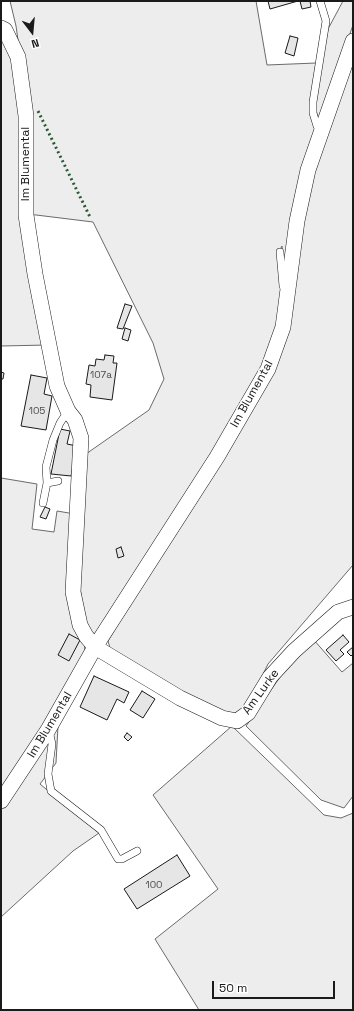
<!DOCTYPE html>
<style>
body{margin:0}
#map{position:relative;width:354px;height:1011px;overflow:hidden;background:#fff;font-family:"Space Grotesk",sans-serif}
canvas{display:block}
.frame{position:absolute;inset:0;border:2px solid #1a1a1a;pointer-events:none}
.north{position:absolute;left:12px;top:12px;width:40px;height:40px;-webkit-text-stroke:3px #fff;paint-order:stroke;rotate:164deg;font-size:11px;font-weight:700;line-height:16px;text-align:center;color:#1a1a1a}
.north::after{content:'';display:block;margin:auto;width:14px;height:18px;background:#1a1a1a;clip-path:polygon(50% 0,100% 100%,50% 72%,0 100%)}
.scale{position:absolute;left:212px;top:981px;width:123px;height:18px;box-sizing:border-box;border:2px solid #1a1a1a;border-top:0;padding-left:5px;font-size:12px;line-height:14px;white-space:nowrap;color:#1a1a1a;-webkit-text-stroke:3px #fff;paint-order:stroke}
</style>
<div id="map">
<canvas width="354" height="1011"></canvas>
<div class="frame"></div>
<div class="north">N</div>
<div class="scale">50 m</div>
</div>
<script>
const context = document.querySelector('canvas').getContext('2d');
context.lineJoin = 'round';
function fill(path, color) {
  context.fillStyle = color;
  context.fill(path, 'evenodd');
}
function toPath(rows) {
  const path = new Path2D();
  for (const r of rows) {
    path.moveTo(r[0], r[1]);
    for (let i = 2; i < r.length; i += 2) path.lineTo(r[i], r[i + 1]);
  }
  return path;
}
function trace(path, color, width, dash) {
  context.strokeStyle = color;
  context.lineWidth = width;
  context.lineCap = dash ? 'butt' : 'round';
  context.setLineDash(dash || []);
  context.stroke(path);
}
function write(font, color, halo, rows, align = 'center') {
  context.font = font + ' "Space Grotesk",sans-serif';
  context.lineWidth = 3;
  context.setLineDash([]);
  context.textBaseline = 'middle';
  context.strokeStyle = halo;
  context.fillStyle = color;
  for (const [text, x, y, turn = 0] of rows) {
    context.save();
    context.translate(x, y);
    context.rotate((+turn || 0) * Math.PI / 180);
    context.textAlign = isNaN(turn) ? turn : align;
    if (halo) context.strokeText(text, 0, 0);
    context.fillText(text, 0, 0);
    context.restore();
  }
}
const green = toPath([
 [10,1,256,1,267,65,316,63,310,105,316,130,285,284,282,246,278,253,282,308,275,338,247,398,95,634,90,631,79,611,83,456,149,410,164,379,153,343,93,222,28,214,29,117,16,26,10,1],
 [343,1,353,1,353,25,318,125,315,98,328,29,343,1],
 [1,33,15,68,24,116,23,217,48,345,1,346,1,33],
 [353,55,353,565,268,664,249,703,239,712,230,715,217,712,110,648,108,641,284,346,284,334,302,208,353,55],
 [1,478,37,484,32,529,54,532,57,511,75,514,85,652,58,726,56,763,40,784,99,833,73,851,1,917,1,478],
 [313,639,342,672,353,663,353,796,344,808,321,800,246,726,296,654,313,639],
 [232,726,324,815,341,818,353,813,353,1010,199,1010,155,939,218,889,153,795,232,726]
]);
fill(green, '#ededed');
trace(green, '#6a6a6a', 1);
const building = toPath([
 [268,1,298,1,270,9,268,1],
 [300,1,310,1,311,7,302,9,300,1],
 [290,36,298,38,294,56,285,53,290,36],
 [125,304,132,306,123,329,117,328,125,304],
 [125,328,131,330,128,341,122,339,125,328],
 [105,355,114,356,113,363,117,363,112,400,90,397,91,385,86,384,89,365,95,366,96,359,104,360,105,355],
 [1,372,4,373,3,379,1,379,1,372],
 [31,375,47,378,44,394,52,396,46,430,21,426,31,375],
 [60,429,70,431,67,444,77,446,71,476,51,474,60,429],
 [45,507,50,509,46,519,40,517,45,507],
 [121,547,124,556,118,558,116,549,121,547],
 [69,634,80,640,69,661,58,655,69,634],
 [343,635,349,642,340,650,344,654,336,661,326,650,343,635],
 [353,647,353,654,351,656,347,652,353,647],
 [94,676,129,692,124,703,117,699,107,720,80,707,94,676],
 [142,691,155,699,143,718,130,710,142,691],
 [127,733,132,737,128,741,124,737,127,733],
 [177,855,190,876,137,909,124,889,177,855]
]);
fill(building, '#e6e6e6');
trace(building, '#1a1a1a', 1);
const lane = toPath([
 [320,1,326,21,313,102,313,113,317,126,322,129],
 [280,252,283,286],
 [58,481,47,483,46,467,53,440,60,423,68,411],
 [43,503,47,483],
 [49,731,52,744,48,774,51,791,101,830,118,859,122,859,137,851]
]);
const street = toPath([
 [1,28,5,30,18,57,26,116,26,215,35,274,57,386,68,411,75,420,81,438,73,592,80,625,86,636,95,647,180,698,222,718,237,721,248,713,270,677,294,651,338,612,353,607],
 [1,801,48,730,95,647,217,457,268,369,283,327,297,221,308,170,353,41]
]);
trace(lane, '#1a1a1a', 8);
trace(street, '#1a1a1a', 16);
trace(lane, '#fff', 7);
trace(street, '#fff', 15);
trace(toPath([
 [38,111,90,217]
]), '#2b5a34', 3, [2, 3]);
write('10px', '#4d4d4d', null, [
 ["107a",101,375],
 ["105",37,411],
 ["100",154,885]
]);
write('12px', '#1a1a1a', '#fff', [
 ["Im Blumental",26,164,-90],
 ["Im Blumental",252,394,-61],
 ["Am Lurke",261,692,-54],
 ["Im Blumental",50,725,-59]
]);
</script>
